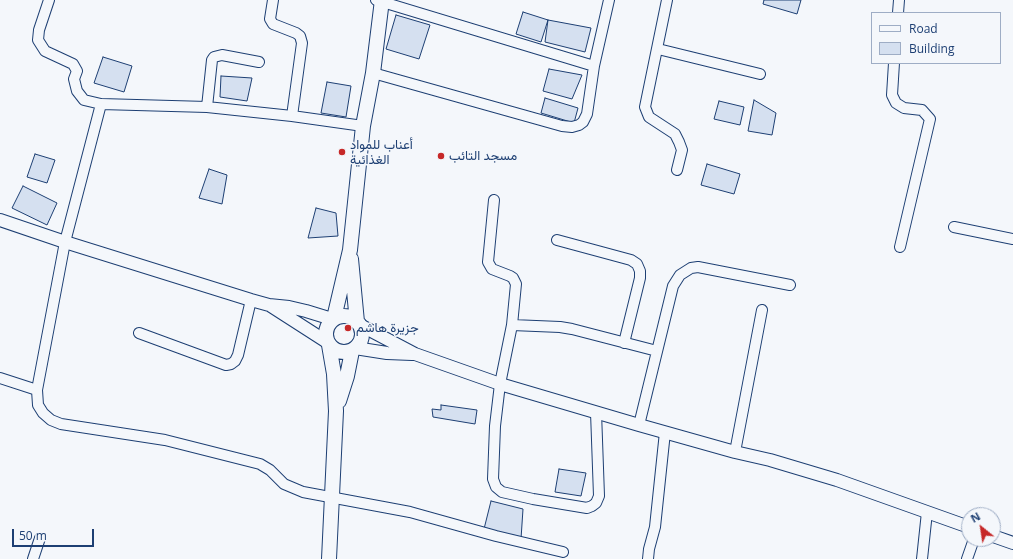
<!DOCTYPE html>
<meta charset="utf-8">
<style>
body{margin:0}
#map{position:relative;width:1013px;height:559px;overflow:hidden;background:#f4f7fb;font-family:"Open Sans",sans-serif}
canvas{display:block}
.legend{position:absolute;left:871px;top:12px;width:130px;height:52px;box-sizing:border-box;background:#f4f7fb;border:1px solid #9eadc5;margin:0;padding:5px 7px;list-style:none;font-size:12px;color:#1d3f73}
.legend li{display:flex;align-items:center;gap:8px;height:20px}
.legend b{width:20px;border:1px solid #9eadc5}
.north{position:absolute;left:961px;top:507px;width:40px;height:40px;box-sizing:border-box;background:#f4f7fb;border:1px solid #9eadc5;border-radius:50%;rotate:330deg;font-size:11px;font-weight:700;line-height:16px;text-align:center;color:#1d3f73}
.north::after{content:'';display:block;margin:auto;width:14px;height:18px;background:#c62828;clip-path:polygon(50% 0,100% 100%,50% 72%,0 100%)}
.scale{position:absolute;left:12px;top:529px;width:82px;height:18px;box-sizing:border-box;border:2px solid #1d3f73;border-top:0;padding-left:5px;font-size:12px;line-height:14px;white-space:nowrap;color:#1d3f73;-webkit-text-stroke:3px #f4f7fb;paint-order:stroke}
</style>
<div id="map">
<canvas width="1013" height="559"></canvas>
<ul class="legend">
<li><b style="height:5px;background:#f4f7fb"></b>Road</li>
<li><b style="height:11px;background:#d5e0f0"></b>Building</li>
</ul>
<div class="north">N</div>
<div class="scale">50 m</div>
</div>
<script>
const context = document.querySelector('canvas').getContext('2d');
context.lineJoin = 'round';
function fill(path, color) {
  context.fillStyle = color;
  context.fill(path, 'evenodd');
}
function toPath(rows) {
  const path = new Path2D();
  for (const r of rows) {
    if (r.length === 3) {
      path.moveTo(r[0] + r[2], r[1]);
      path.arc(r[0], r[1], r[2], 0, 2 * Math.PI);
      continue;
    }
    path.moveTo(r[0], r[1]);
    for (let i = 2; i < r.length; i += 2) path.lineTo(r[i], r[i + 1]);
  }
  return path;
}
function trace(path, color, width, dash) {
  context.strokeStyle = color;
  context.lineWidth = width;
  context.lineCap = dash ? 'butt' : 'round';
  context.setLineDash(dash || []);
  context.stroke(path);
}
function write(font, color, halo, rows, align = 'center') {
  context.font = font + ' "Open Sans",Vazirmatn,sans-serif';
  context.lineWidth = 3;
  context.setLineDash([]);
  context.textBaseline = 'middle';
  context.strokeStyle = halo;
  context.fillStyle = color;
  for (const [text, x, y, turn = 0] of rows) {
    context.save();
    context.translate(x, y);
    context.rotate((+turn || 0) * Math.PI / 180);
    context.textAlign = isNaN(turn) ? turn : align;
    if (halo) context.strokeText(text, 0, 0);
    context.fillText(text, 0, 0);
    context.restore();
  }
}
const building = toPath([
 [764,0,801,0,797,14,763,4,764,0],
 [523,12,548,20,541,42,516,34,523,12],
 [396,15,430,25,419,59,386,49,396,15],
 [548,20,591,28,585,52,545,42,548,20],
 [103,57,132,66,124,92,94,83,103,57],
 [549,69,582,75,572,99,543,91,549,69],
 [221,76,252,78,247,101,220,97,221,76],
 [327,82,351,86,346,117,321,113,327,82],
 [545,98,578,108,574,123,541,113,545,98],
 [754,100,776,113,772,135,748,131,754,100],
 [719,101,744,107,740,125,714,119,719,101],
 [35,154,55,160,47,183,27,177,35,154],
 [707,164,740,174,734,194,701,185,707,164],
 [209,169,227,175,222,204,199,198,209,169],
 [23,186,57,203,47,225,12,208,23,186],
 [316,208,336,213,338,236,308,238,316,208],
 [441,405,477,410,475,424,433,417,432,409,441,410,441,405],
 [559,469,586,473,581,496,555,492,559,469],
 [491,501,523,509,521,539,484,529,491,501]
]);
fill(building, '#d5e0f0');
trace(building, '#1d3f73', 1);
const minor = toPath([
 [49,0,39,30,38,40,45,51,73,64,77,71,74,79,77,91,84,100,101,104,207,107,292,116,363,126],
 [273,0,270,19,273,24,296,33,300,36,302,43,292,116],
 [376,0,594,66],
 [667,0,645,107,649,117,675,134,679,142,682,150,677,170],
 [898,13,899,0],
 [658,49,760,74],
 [894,63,892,95,896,103,904,108,922,110,930,119,900,247],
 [373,73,562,126,572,127,579,125,583,122,587,114,594,66,609,0],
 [101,104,65,242,37,390,38,405,43,413,51,420,61,424,165,440,260,464,270,470,284,484,303,492,410,512,496,536,563,552],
 [207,107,212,60,214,57,222,55,259,62],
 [494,200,488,262,492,269,510,276,513,278,516,284,512,325,500,384,495,426,493,479,496,487,502,492,533,499,587,508,592,506,596,503,599,496,596,412],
 [954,227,1013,239],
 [557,240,631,260,637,264,640,271,640,278,624,343],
 [512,325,560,327,572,329,657,351],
 [139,333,226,365,231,364,235,361,238,355,251,300],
 [0,378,37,390],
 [639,425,673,286,680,275,691,268,698,267,790,285],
 [735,452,762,310],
 [33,559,40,538],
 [648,559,649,549,655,527,665,432],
 [922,559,927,512],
 [967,559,974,539]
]);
const tertiary = toPath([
 [0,220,65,242,251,300,269,305,289,307,306,311,332,319],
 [271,306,327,342],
 [360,325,415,354,500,384,639,425,735,452,770,460,837,480,969,527],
 [355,348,387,353,412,354],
 [993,536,1013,543]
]);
const secondary = toPath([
 [351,259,357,322],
 [344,334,18],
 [334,318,350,250,363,126,373,73,382,0],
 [329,345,334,374,336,411,329,559],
 [339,401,347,376,352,351]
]);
trace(minor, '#1d3f73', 12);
trace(tertiary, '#1d3f73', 14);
trace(secondary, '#1d3f73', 16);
trace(minor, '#f4f7fb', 10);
trace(tertiary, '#f4f7fb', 12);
trace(secondary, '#f4f7fb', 14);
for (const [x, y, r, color] of [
 [342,152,4,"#c62828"],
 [441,156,4,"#c62828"],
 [348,328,4,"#c62828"]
]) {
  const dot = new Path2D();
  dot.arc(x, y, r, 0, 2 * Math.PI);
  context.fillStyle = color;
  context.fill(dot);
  trace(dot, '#f4f7fb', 1.5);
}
write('13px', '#1d3f73', '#f4f7fb', [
 ["أعناب للمواد",350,145],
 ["الغذائية",350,160],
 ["مسجد التائب",449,156],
 ["جزيرة هاشم",356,328]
], 'left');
</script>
